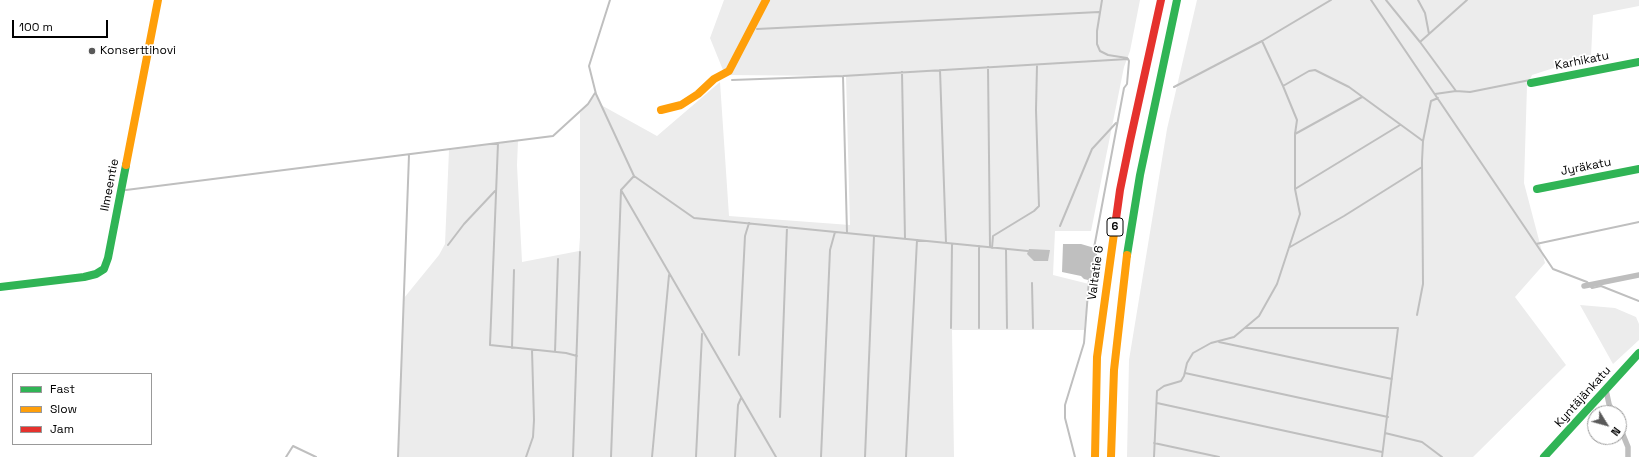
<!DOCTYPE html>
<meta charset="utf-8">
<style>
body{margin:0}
#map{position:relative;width:1639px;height:457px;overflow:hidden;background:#fff;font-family:"Space Grotesk",sans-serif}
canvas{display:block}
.legend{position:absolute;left:12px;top:373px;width:140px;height:72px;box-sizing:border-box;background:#fff;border:1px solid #999;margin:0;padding:5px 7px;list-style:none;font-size:12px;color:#000}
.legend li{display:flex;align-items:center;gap:8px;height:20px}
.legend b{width:20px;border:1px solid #999}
.north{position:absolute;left:1587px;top:405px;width:40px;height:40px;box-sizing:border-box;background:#fff;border:1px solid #999;border-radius:50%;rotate:127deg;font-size:11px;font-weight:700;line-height:16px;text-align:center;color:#000}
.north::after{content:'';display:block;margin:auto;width:14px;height:18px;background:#595959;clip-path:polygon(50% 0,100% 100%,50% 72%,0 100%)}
.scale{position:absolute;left:12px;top:20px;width:96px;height:18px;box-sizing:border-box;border:2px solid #000;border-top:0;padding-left:5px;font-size:12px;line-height:14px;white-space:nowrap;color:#000;-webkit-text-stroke:3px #fff;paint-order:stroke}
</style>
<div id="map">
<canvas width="1639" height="457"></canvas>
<ul class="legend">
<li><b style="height:5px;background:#30b455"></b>Fast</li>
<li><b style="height:5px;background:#ff9f0a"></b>Slow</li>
<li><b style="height:5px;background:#e5322d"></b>Jam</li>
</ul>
<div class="north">N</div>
<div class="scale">100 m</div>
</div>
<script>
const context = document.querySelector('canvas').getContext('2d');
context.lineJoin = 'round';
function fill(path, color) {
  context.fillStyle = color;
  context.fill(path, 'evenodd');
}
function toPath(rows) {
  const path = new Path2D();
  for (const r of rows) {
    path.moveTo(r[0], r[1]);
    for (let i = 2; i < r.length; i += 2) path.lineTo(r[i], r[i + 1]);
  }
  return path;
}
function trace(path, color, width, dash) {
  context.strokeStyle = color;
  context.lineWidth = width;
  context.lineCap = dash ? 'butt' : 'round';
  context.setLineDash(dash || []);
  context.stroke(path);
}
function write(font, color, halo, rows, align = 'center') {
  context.font = font + ' "Space Grotesk",sans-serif';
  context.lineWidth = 3.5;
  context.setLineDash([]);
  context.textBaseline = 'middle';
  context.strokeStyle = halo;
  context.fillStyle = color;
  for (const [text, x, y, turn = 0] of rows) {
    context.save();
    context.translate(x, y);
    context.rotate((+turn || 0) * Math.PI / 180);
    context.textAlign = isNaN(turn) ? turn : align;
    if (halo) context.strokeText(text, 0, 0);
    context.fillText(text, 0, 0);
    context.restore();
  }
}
fill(toPath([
 [724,0,1140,0,1130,51,1124,67,1091,231,1055,231,1053,275,1089,284,1084,330,952,330,954,457,398,457,404,298,439,255,445,244,449,150,518,141,517,165,522,262,579,251,580,237,580,113,596,94,601,105,657,136,720,82,729,216,850,225,846,76,725,75,710,38],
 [1197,0,1639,0,1639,6,1593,15,1591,56,1532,75,1527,86,1524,183,1545,263,1515,297,1566,365,1473,457,1127,457,1129,360,1167,129],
 [1580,305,1615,308,1636,317,1639,324,1639,340,1613,364]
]), '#ececec');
fill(toPath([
 [1063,244,1081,244,1098,249,1092,281,1084,279,1081,276,1062,272],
 [1029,249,1050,250,1048,261,1034,261,1027,254]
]), '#bfbfbf');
trace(toPath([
 [610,0,589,66,596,94,634,176,694,218,1028,251],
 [1102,0,1097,31,1097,44,1100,51,1108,55,1127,58,1128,59],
 [1371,0,1553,269,1587,282,1592,288,1601,286,1639,301],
 [1386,0,1420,42,1456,91],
 [1418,0,1425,13,1429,34],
 [757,29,1099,12],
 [1420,42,1467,0],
 [988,67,990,247],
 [940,70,946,243],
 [902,72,905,239],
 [843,76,847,233],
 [732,80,843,76,1128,59],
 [1283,86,1309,71,1315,70,1349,87,1423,141],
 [1174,87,1262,41,1331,0],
 [1435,94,1456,91,1470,92,1530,80],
 [1295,134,1362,97],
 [498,143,490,345,566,353,577,356],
 [1295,189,1400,125],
 [126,190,553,136,588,104,595,93],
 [621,190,776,457],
 [1060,226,1092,149,1116,123],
 [1536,244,1639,222],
 [448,245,464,224,495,191],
 [979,246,979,328],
 [1290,247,1344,216,1422,167],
 [992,248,993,236,1034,211,1039,206,1036,110,1037,65],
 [1094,248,1124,88,1127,84,1129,61,1128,59],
 [1006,249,1007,328],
 [1032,283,1033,328],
 [1417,315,1423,284,1422,161,1423,141,1431,101,1438,98],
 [951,328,952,244],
 [1245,328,1398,328,1382,457],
 [1219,342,1392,379],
 [512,348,514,270],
 [555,352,558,259],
 [739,355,745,236,749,223],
 [1185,373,1388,417],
 [1157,403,1382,452],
 [780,417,787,227],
 [1385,433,1422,442,1442,457],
 [1154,443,1219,457],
 [286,457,293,446,316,457],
 [398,457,409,155],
 [526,457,533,437,534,420,532,350],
 [573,457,580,252],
 [611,457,621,190,634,176],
 [652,457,669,275],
 [696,457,702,334],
 [735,457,738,405,741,398],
 [821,457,830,250,835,232],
 [865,457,874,236],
 [906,457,917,240],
 [1075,457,1065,418,1065,405,1084,343,1089,280],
 [1154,457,1157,391,1164,386,1181,381,1184,376,1187,363,1193,353,1211,343,1234,337,1259,316,1277,284,1300,214,1295,189,1295,134,1297,120,1283,86,1262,41]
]), '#bfbfbf', 2);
trace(toPath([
 [1584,286,1639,275],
 [1606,390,1609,404,1613,413],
 [1619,425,1628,447,1628,457]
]), '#bebebe', 5.5);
trace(toPath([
 [1531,83,1639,62],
 [1537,189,1639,169],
 [1127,255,1140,175,1177,0],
 [0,287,84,277,96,274,104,269,108,258,126,165],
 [1544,457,1639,353]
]), '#30b455', 8);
trace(toPath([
 [661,110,681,105,698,94,714,79,729,71,766,0],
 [126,165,158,0],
 [1095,457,1097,357,1116,219],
 [1111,457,1114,370,1127,255]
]), '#ff9f0a', 8);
trace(toPath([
 [1116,219,1120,190,1130,141,1161,0]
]), '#e5322d', 8);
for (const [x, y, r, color] of [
 [92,51,4,"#595959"]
]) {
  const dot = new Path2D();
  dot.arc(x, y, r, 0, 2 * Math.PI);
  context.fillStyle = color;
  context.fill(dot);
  trace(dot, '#fff', 1.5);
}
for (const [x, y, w] of [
 [1115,227,16]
]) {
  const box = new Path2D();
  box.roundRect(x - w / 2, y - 9, w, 18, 3);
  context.fillStyle = '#fff';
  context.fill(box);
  trace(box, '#000', 1);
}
write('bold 11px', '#000', null, [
 ["6",1115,227]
]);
write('12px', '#000', '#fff', [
 ["Konserttihovi",100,51]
], 'left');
write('12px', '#000', '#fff', [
 ["Karhikatu",1582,61,-11],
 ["Jyräkatu",1586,167,-11],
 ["Ilmeentie",110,185,-79],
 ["Valtatie 6",1096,273,-82],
 ["Kyntäjänkatu",1583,397,-48]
]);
</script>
